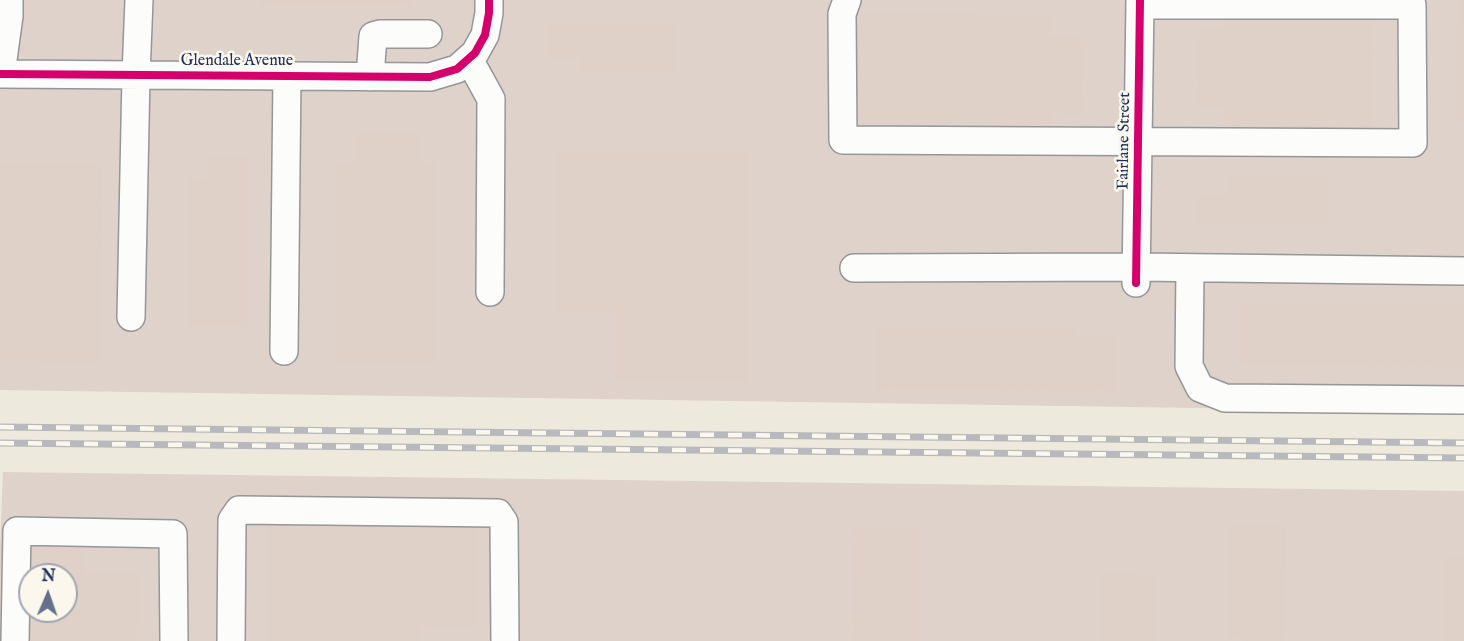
<!DOCTYPE html>
<style>
body{margin:0}
#map{position:relative;width:1464px;height:641px;overflow:hidden;background:#eee9dd;font-family:"IM FELL English",serif}
canvas{display:block}
.north{position:absolute;left:18px;top:563px;width:60px;height:60px;box-sizing:border-box;background:#fbf7ec;border:2px solid #a1a7b3;border-radius:50%;rotate:2deg;font-size:16px;font-weight:700;line-height:24px;text-align:center;color:#1b2f5e}
.north::after{content:'';display:block;margin:auto;width:21px;height:27px;background:#65708a;clip-path:polygon(50% 0,100% 100%,50% 72%,0 100%)}
</style>
<div id="map">
<canvas width="1464" height="641"></canvas>
<div class="north">N</div>
</div>
<script>
const context = document.querySelector('canvas').getContext('2d');
context.lineJoin = 'round';
function fill(path, color) {
  context.fillStyle = color;
  context.fill(path, 'evenodd');
}
function toPath(rows) {
  const path = new Path2D();
  for (const r of rows) {
    path.moveTo(r[0], r[1]);
    for (let i = 2; i < r.length; i += 2) path.lineTo(r[i], r[i + 1]);
  }
  return path;
}
function trace(path, color, width, dash) {
  context.strokeStyle = color;
  context.lineWidth = width;
  context.lineCap = dash ? 'butt' : 'round';
  context.setLineDash(dash || []);
  context.stroke(path);
}
function write(font, color, halo, rows, align = 'center') {
  context.font = font + ' "IM FELL English",serif';
  context.lineWidth = 5;
  context.setLineDash([]);
  context.textBaseline = 'middle';
  context.strokeStyle = halo;
  context.fillStyle = color;
  for (const [text, x, y, turn = 0] of rows) {
    context.save();
    context.translate(x, y);
    context.rotate((+turn || 0) * Math.PI / 180);
    context.textAlign = isNaN(turn) ? turn : align;
    if (halo) context.strokeText(text, 0, 0);
    context.fillText(text, 0, 0);
    context.restore();
  }
}
fill(toPath([
 [0,0,1464,0,1464,412,0,390],
 [3,472,1464,491,1464,641,0,641,0,546],
 [30,575,66,575,66,611,30,611]
]), '#ded2cb');
fill(toPath([
 [261,0,411,0,411,5,261,5],
 [1458,0,1464,0,1464,121,1457,121],
 [852,14,1051,15,1050,36,1081,36,1082,114,1051,113,1051,134,852,133],
 [1225,16,1373,16,1372,137,1224,135,1224,107,1198,107,1199,27,1225,28],
 [550,24,675,24,675,73,580,73,580,58,550,59],
 [355,132,420,133,420,163,437,163,437,363,337,362,337,164,355,164],
 [555,153,749,153,749,382,615,382,615,312,555,312],
 [207,158,248,158,247,326,187,326,187,179,207,179],
 [0,162,102,162,101,362,0,361],
 [1228,175,1327,175,1327,224,1198,224,1198,194,1228,194],
 [1240,305,1464,306,1464,366,1239,365],
 [876,328,1076,329,1076,336,1117,336,1116,390,876,389],
 [478,523,478,626,419,626,419,641,266,641,266,524],
 [1229,525,1286,526,1285,641,1242,641,1242,638,1228,638],
 [855,527,919,527,919,641,854,641],
 [22,534,85,534,85,574,138,574,137,641,22,641],
 [30,575,66,575,66,611,30,611],
 [1444,557,1464,557,1464,641,1444,641],
 [1100,574,1156,575,1155,641,1099,641]
]), '#dfd0c8');
const minor = toPath([
 [847,0,842,14,843,140,1413,143,1412,5,1140,5],
 [469,59,491,99,490,292],
 [0,74,430,77,457,69,475,53,485,35,489,13,489,0],
 [1,74,9,16,9,0],
 [370,77,373,36,380,34,428,34],
 [854,268,1137,267,1464,271],
 [1190,268,1189,366,1200,388,1225,398,1464,400],
 [1136,283,1140,0],
 [131,317,136,76,139,0],
 [284,351,287,76],
 [15,641,17,531,173,534,174,641],
 [231,641,232,520,239,510,498,513,504,522,505,641]
]);
trace(minor, '#959698', 30);
trace(minor, '#fcfcfa', 27);
const rail = toPath([
 [0,427,1464,443],
 [0,443,1464,458]
]);
trace(rail, '#b7b9bc', 7);
trace(rail, '#fbf7ec', 4.5, [14]);
trace(toPath([
 [0,74,430,77,457,69,475,53,485,35,489,13,489,0],
 [1136,283,1140,0]
]), '#d6006c', 8);
write('16px', '#1b2f5e', '#fbf7ec', [
 ["Glendale Avenue",237,62],
 ["Fairlane Street",1125,141,-89]
]);
</script>
